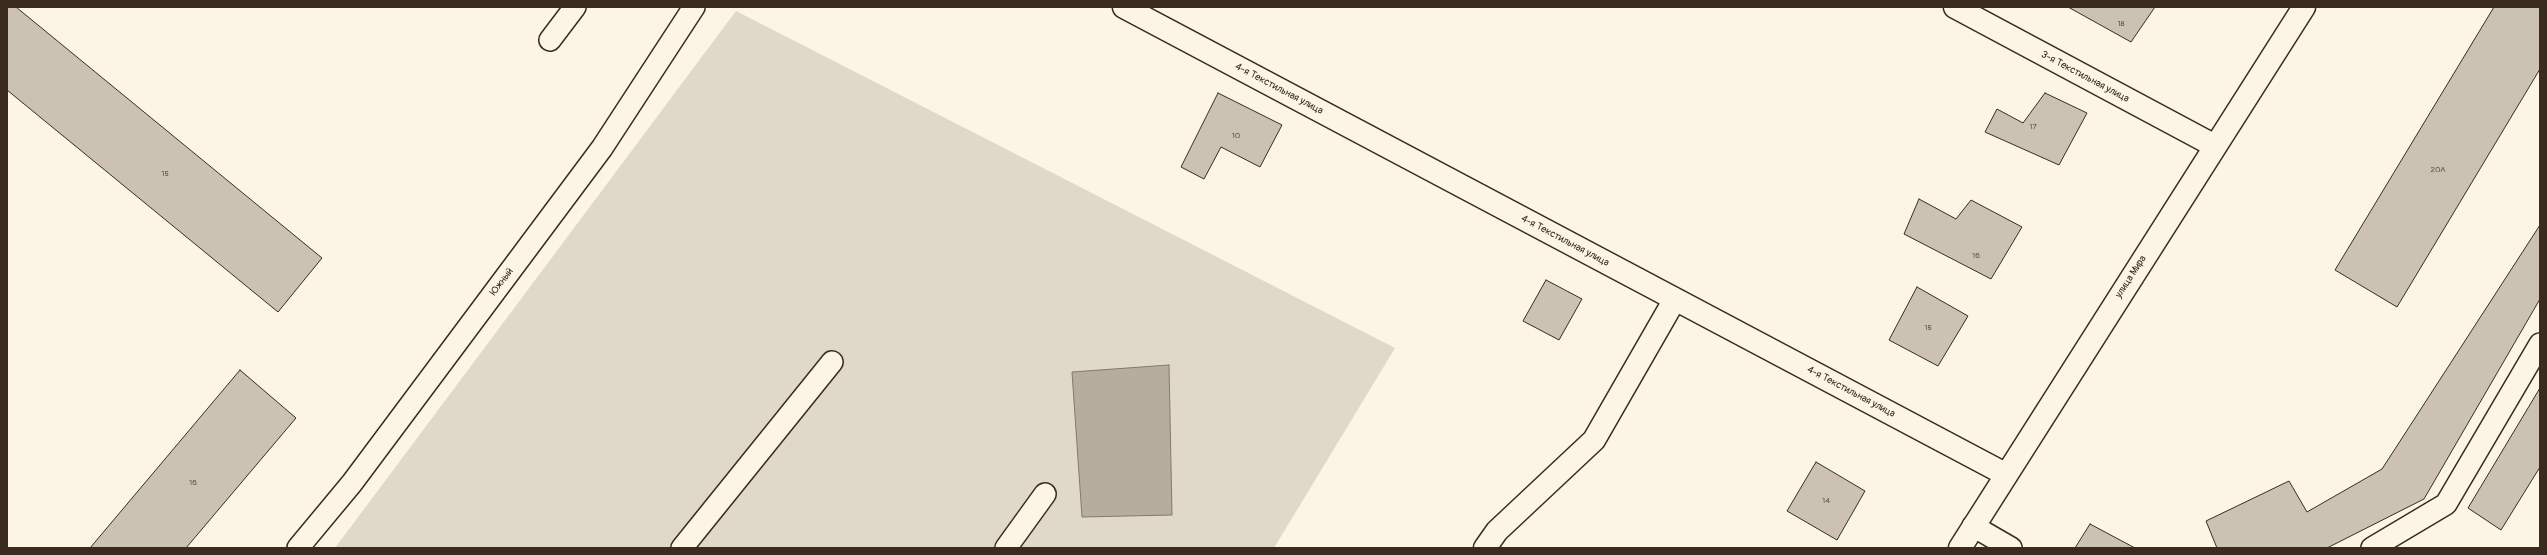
<!DOCTYPE html>
<meta charset="utf-8">
<style>
body{margin:0}
#map{position:relative;width:2547px;height:555px;overflow:hidden;background:#fcf5e5;font-family:Pangolin,sans-serif}
canvas{display:block}
.frame{position:absolute;inset:0;border:8px solid #3b2a1e;pointer-events:none}
</style>
<div id="map">
<canvas width="2547" height="555"></canvas>
<div class="frame"></div>
</div>
<script>
const context = document.querySelector('canvas').getContext('2d');
context.lineJoin = 'round';
function fill(path, color) {
  context.fillStyle = color;
  context.fill(path, 'evenodd');
}
function toPath(rows) {
  const path = new Path2D();
  for (const r of rows) {
    path.moveTo(r[0], r[1]);
    for (let i = 2; i < r.length; i += 2) path.lineTo(r[i], r[i + 1]);
  }
  return path;
}
function trace(path, color, width, dash) {
  context.strokeStyle = color;
  context.lineWidth = width;
  context.lineCap = dash ? 'butt' : 'round';
  context.setLineDash(dash || []);
  context.stroke(path);
}
function write(font, color, halo, rows, align = 'center') {
  context.font = font + ' Pangolin,sans-serif';
  context.lineWidth = 3;
  context.setLineDash([]);
  context.textBaseline = 'middle';
  context.strokeStyle = halo;
  context.fillStyle = color;
  for (const [text, x, y, turn = 0] of rows) {
    context.save();
    context.translate(x, y);
    context.rotate((+turn || 0) * Math.PI / 180);
    context.textAlign = isNaN(turn) ? turn : align;
    if (halo) context.strokeText(text, 0, 0);
    context.fillText(text, 0, 0);
    context.restore();
  }
}
fill(toPath([
 [736,11,1395,348,1274,548,335,548]
]), '#e0d8c8');
const water = toPath([
 [1169,365,1172,515,1082,517,1072,372,1169,365]
]);
fill(water, '#b7ad9e');
trace(water, '#85796b', 1);
const building = toPath([
 [7,7,16,7,322,258,278,312,7,90,7,7],
 [2068,7,2155,7,2131,42,2068,7],
 [2494,7,2540,7,2540,69,2397,307,2335,270,2494,7],
 [1218,93,1282,125,1260,167,1221,147,1204,179,1181,167,1218,93],
 [2045,93,2087,113,2059,165,1985,132,1997,109,2023,123,2045,93],
 [1919,199,1956,219,1971,200,2022,227,1991,279,1904,234,1919,199],
 [2540,225,2540,299,2424,499,2327,548,2217,548,2206,521,2289,481,2307,512,2382,469,2540,225],
 [1546,280,1582,299,1559,340,1523,321,1546,280],
 [1917,287,1968,316,1938,366,1889,340,1917,287],
 [240,370,296,418,186,548,90,548,240,370],
 [2540,388,2540,467,2501,530,2468,508,2540,388],
 [1816,462,1865,491,1837,540,1787,511,1816,462],
 [2090,524,2135,548,2075,548,2090,524]
]);
fill(building, '#ccc2b3');
trace(building, '#3b2a1e', 1);
const service = toPath([
 [550,40,575,7],
 [1973,526,2011,548],
 [298,548,352,483,602,148,694,7],
 [682,548,832,362],
 [1006,548,1045,494],
 [2372,548,2446,504,2540,344]
]);
const minor = toPath([
 [1124,7,2005,474],
 [1955,7,2215,146],
 [1485,548,1497,531,1594,440,1675,299],
 [1960,548,2304,7]
]);
trace(service, '#3b2a1e', 24);
trace(minor, '#3b2a1e', 25);
trace(service, '#fcf5e5', 21);
trace(minor, '#fcf5e5', 22);
write('8px', '#5f5043', null, [
 ["18",2121,24],
 ["17",2033,127],
 ["10",1236,136],
 ["20А",2438,170],
 ["15",165,174],
 ["16",1976,256],
 ["15",1928,328],
 ["16",193,483],
 ["14",1826,501]
]);
write('10px', '#3b2a1e', '#fcf5e5', [
 ["3-я Текстильная улица",2085,77,28],
 ["4-я Текстильная улица",1279,89,28],
 ["4-я Текстильная улица",1565,241,28],
 ["улица Мира",2131,277,-57],
 ["Южный",502,282,-53],
 ["4-я Текстильная улица",1851,392,28]
]);
</script>
